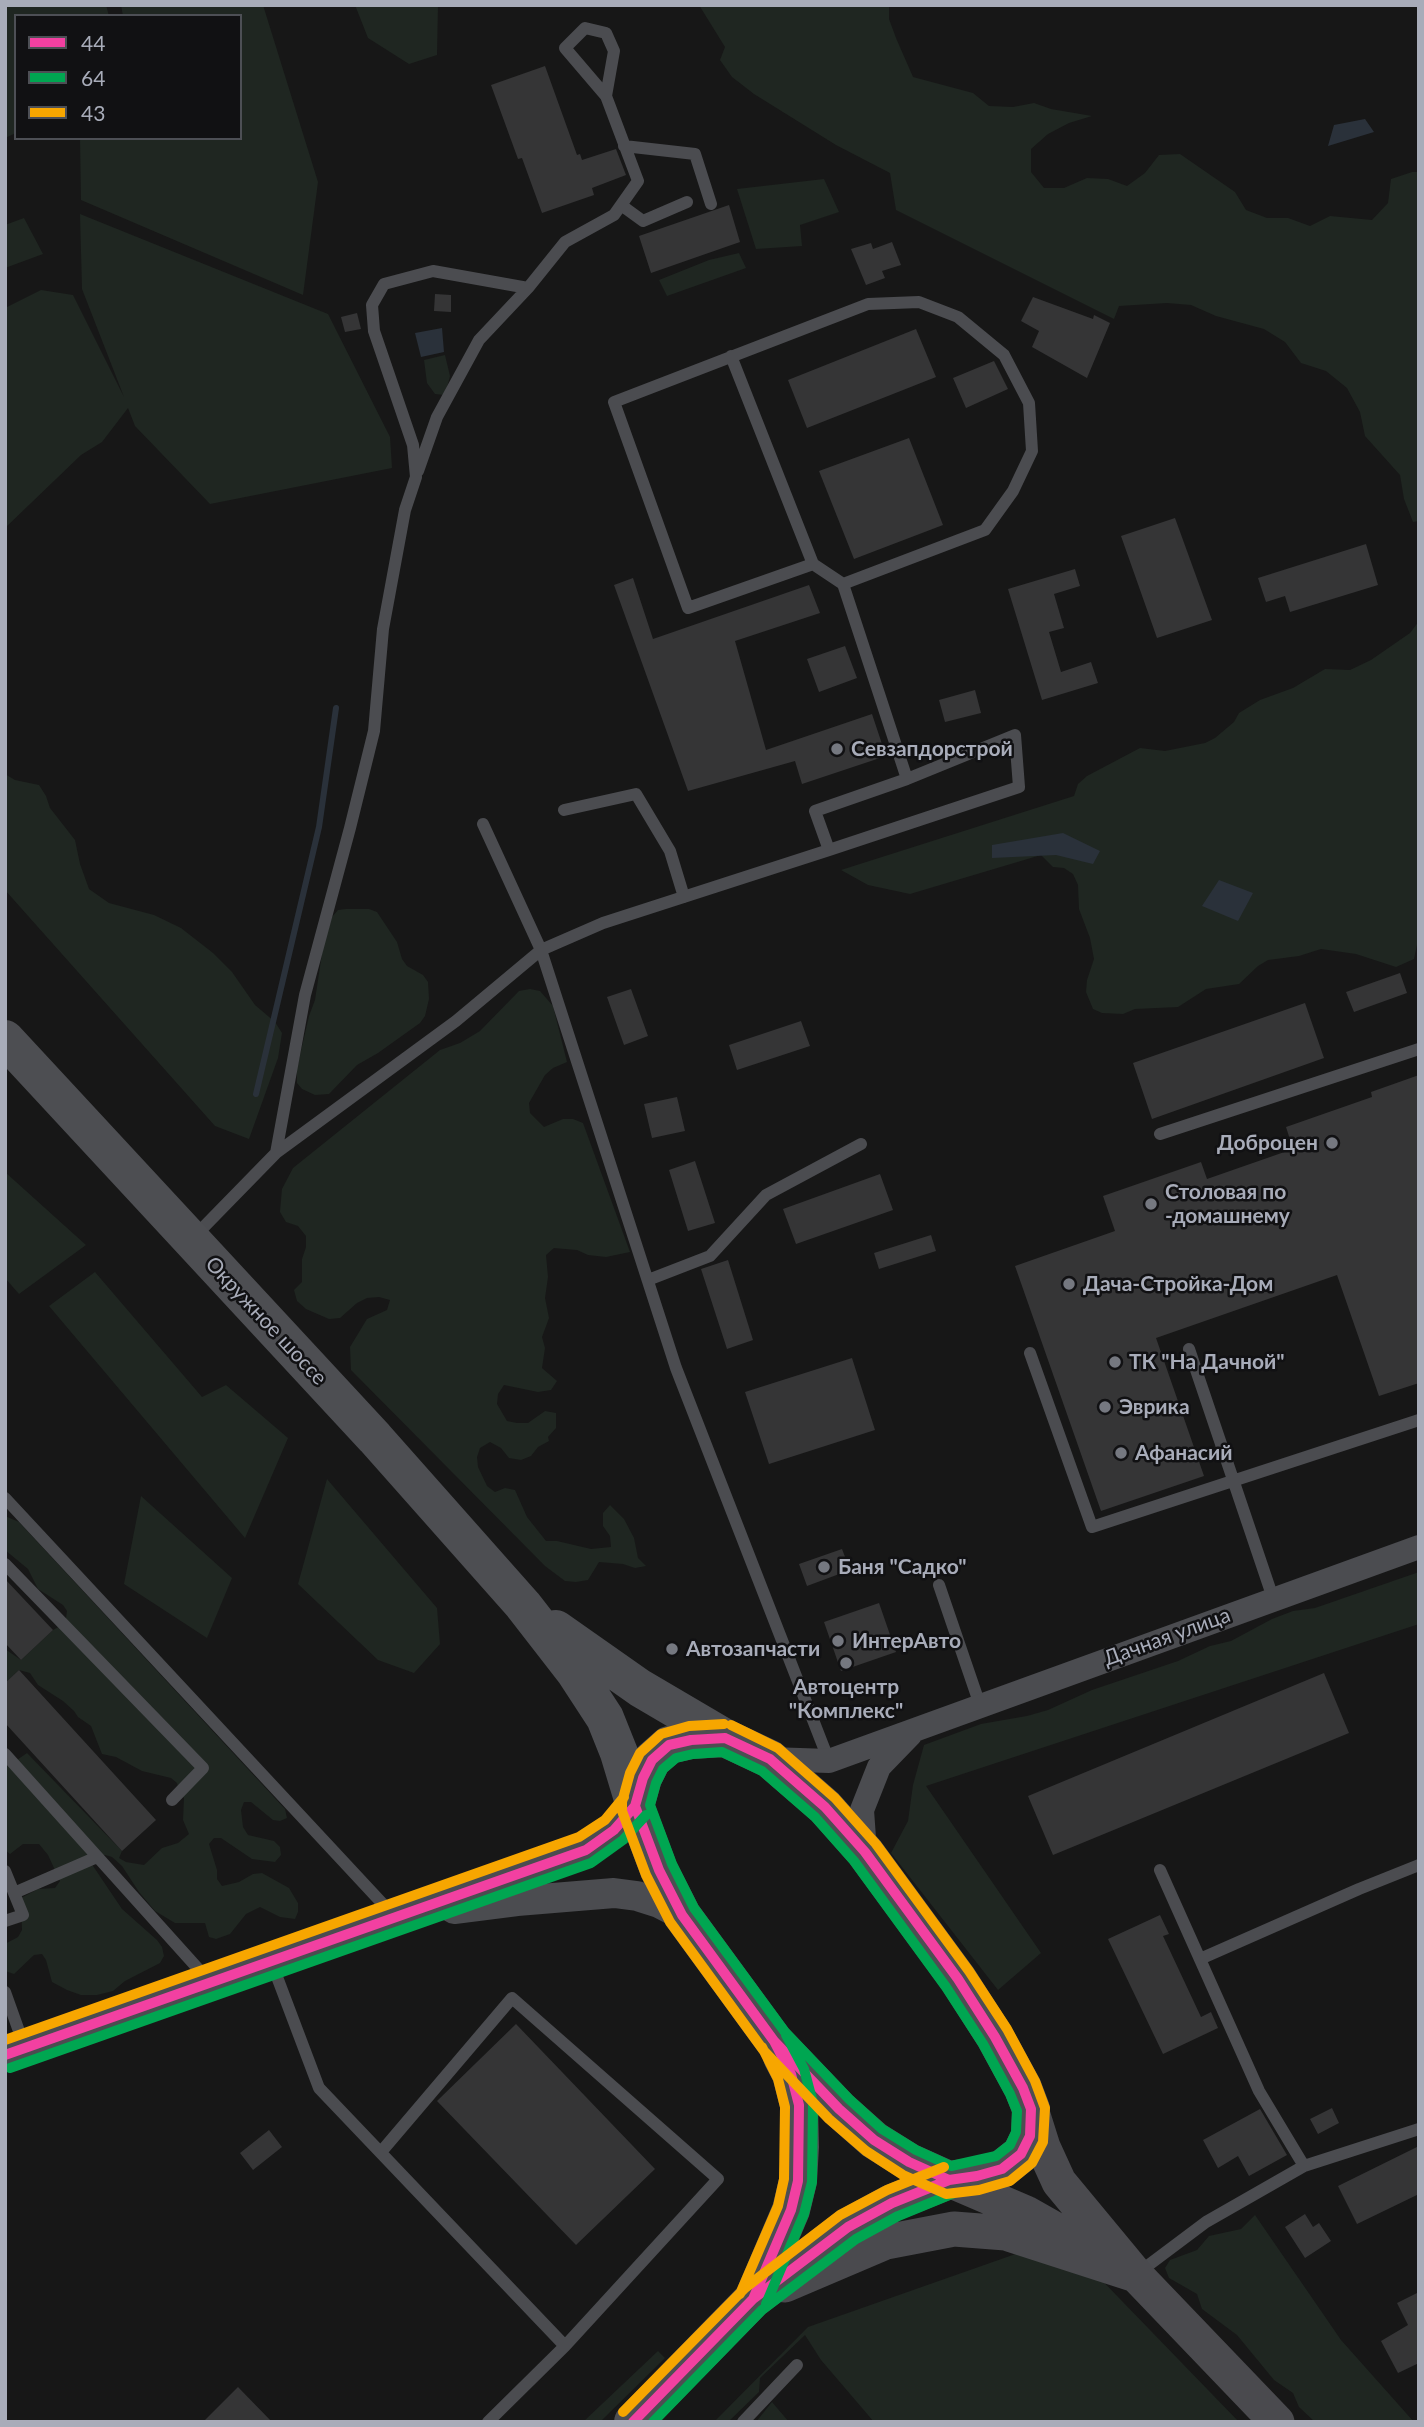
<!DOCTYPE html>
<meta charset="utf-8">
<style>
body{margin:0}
#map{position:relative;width:1424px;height:2427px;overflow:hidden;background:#171717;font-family:Lato,sans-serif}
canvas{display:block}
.frame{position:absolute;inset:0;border:7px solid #a8acb9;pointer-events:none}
.legend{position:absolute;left:14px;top:14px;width:228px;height:126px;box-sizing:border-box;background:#111113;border:2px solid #4d4f55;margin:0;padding:9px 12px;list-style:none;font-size:21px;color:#a8acb9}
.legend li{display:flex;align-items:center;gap:14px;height:35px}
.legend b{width:35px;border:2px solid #4d4f55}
</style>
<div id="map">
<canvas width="1424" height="2427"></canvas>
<div class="frame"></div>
<ul class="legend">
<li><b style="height:9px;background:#f240a1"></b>44</li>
<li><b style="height:9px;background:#00a651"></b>64</li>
<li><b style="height:9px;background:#f7a600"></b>43</li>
</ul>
</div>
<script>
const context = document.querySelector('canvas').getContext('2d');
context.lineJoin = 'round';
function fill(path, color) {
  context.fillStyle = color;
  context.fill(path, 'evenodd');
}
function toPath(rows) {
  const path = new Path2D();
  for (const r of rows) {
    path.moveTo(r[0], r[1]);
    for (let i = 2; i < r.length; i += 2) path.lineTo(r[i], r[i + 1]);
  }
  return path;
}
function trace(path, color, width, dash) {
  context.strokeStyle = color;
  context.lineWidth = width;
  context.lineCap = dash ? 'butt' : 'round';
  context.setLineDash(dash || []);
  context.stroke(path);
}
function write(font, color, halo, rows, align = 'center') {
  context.font = font + ' Lato,sans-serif';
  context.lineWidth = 5;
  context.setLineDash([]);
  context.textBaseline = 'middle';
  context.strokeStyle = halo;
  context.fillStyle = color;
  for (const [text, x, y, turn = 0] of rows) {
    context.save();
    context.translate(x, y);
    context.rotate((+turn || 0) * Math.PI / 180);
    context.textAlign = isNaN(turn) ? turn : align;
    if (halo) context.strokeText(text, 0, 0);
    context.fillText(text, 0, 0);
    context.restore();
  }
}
fill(toPath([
 [5,5,106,5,109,16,16,16,16,133,5,138],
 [121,5,263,5,318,182,303,295,81,200,80,138,240,138,240,16,123,16],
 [355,5,438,5,437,55,409,64,368,38],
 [699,5,889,5,889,19,896,38,913,77,973,93,989,106,1013,107,1034,103,1051,109,1092,116,1069,123,1048,134,1031,149,1031,172,1044,188,1064,188,1087,178,1108,179,1127,186,1145,173,1159,155,1180,154,1235,192,1246,210,1267,218,1288,218,1310,226,1330,216,1372,220,1388,203,1391,179,1412,172,1419,172,1419,521,1413,522,1404,499,1400,475,1365,436,1360,412,1347,388,1326,371,1301,363,1285,342,1264,329,1216,316,1191,305,1167,303,1119,306,1114,319,896,210,890,173,836,145,754,94,732,77,720,60,725,47],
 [824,179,839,212,800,225,802,246,756,249,737,189],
 [80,214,328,314,390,437,392,468,210,504,135,426,128,408,102,442,81,455,5,528,5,308,41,290,73,295,124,397,82,289],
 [24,218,43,254,5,268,5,225],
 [739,253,746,268,667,296,659,280,709,260],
 [445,355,450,376,445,395,435,394,427,383,424,360],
 [1419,621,1419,935,1414,959,1396,967,1356,954,1321,949,1299,956,1268,960,1258,966,1239,984,1206,989,1178,1007,1135,1009,1123,1014,1102,1013,1093,1009,1086,992,1087,980,1094,959,1090,938,1079,909,1078,885,1073,874,1064,868,1053,867,1041,855,910,894,868,885,841,870,1074,796,1078,784,1087,776,1140,748,1165,751,1205,743,1215,738,1234,722,1239,713,1260,700,1293,688,1325,669,1350,670,1371,660,1410,633],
 [5,774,15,780,39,785,46,796,50,808,75,840,80,864,89,889,109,903,154,915,181,928,213,953,232,972,255,1005,275,1022,282,1033,278,1058,249,1139,215,1126,5,890],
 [346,909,369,909,377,912,397,942,402,959,407,966,423,975,428,982,429,999,425,1016,420,1023,378,1053,357,1065,329,1094,315,1095,302,1089,297,1083,297,1068,309,1016,315,1000,323,947,332,917,338,910],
 [530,989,540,991,553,1006,567,1062,553,1068,545,1075,529,1103,530,1113,544,1127,563,1119,573,1119,583,1123,630,1252,606,1257,588,1255,577,1250,554,1248,546,1255,548,1277,545,1298,549,1318,542,1337,545,1348,542,1368,557,1381,551,1390,538,1392,504,1385,498,1394,497,1404,507,1421,517,1423,528,1423,545,1411,556,1413,556,1428,548,1437,549,1441,538,1447,531,1456,521,1460,509,1458,501,1448,490,1442,480,1448,477,1457,478,1467,487,1486,495,1492,505,1488,515,1490,527,1517,546,1541,557,1541,591,1549,611,1547,610,1536,603,1526,603,1513,610,1505,624,1519,634,1538,638,1558,646,1566,635,1568,623,1564,599,1562,588,1580,576,1582,565,1581,545,1566,351,1370,350,1347,367,1319,387,1310,390,1300,379,1297,367,1298,357,1303,340,1318,329,1319,306,1309,297,1301,294,1290,302,1282,302,1259,306,1247,306,1236,298,1226,286,1222,280,1212,282,1189,293,1168,440,1050,460,1043,480,1031,519,991],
 [5,1172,86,1245,19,1294,5,1278],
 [95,1272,202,1397,226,1385,288,1438,245,1538,49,1306],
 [327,1479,437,1608,440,1644,414,1673,378,1660,298,1584],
 [141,1496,232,1578,207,1638,124,1584],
 [5,1516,19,1522,285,1809,287,1818,280,1821,273,1820,251,1802,244,1802,241,1810,243,1827,248,1835,274,1841,280,1847,281,1855,275,1862,252,1859,221,1838,214,1838,209,1844,217,1870,217,1879,222,1886,239,1882,253,1874,262,1873,289,1888,298,1903,298,1912,295,1919,280,1917,260,1907,246,1914,230,1934,216,1939,209,1937,205,1923,175,1923,155,1911,139,1892,122,1866,112,1857,105,1855,97,1857,91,1863,122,1909,157,1940,162,1947,164,1956,160,1963,125,1981,113,1991,97,1995,81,1995,67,1990,52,1982,46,1960,42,1954,34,1955,14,1974,5,1971,5,1944,18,1937,22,1930,21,1898,38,1889,55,1888,60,1881,48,1855,39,1844,23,1844,10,1854,5,1850,5,1762,14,1762,27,1753,122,1851,119,1858,126,1862,144,1865,162,1848,178,1843,189,1834,183,1820,184,1798,179,1791,177,1783,171,1778,142,1771,116,1757,102,1754,91,1726,78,1717,74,1711,63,1701,38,1685,30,1673,19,1670,5,1683,5,1649,21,1660,53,1630,62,1625,66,1618,67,1611,63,1605,38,1589,28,1569,5,1550],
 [1419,1572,1419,1624,926,1786,1041,1953,998,1990,891,1853,908,1821,913,1785,924,1745,981,1724,1027,1716,1048,1710,1092,1690,1178,1661,1210,1646,1231,1641,1272,1619,1293,1611,1315,1608],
 [1255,2215,1341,2340,1414,2422,1315,2422,1299,2407,1293,2393,1274,2380,1237,2335,1202,2309,1197,2294,1169,2278,1165,2268,1170,2260,1197,2250,1209,2236,1241,2229],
 [1061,2238,1239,2422,874,2422,821,2360,805,2335,760,2378,759,2392,728,2422,714,2422,808,2327],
 [658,2351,665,2358,600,2422,583,2422],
 [772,2402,789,2422,756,2422]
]), '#1f2621');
fill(toPath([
 [1365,119,1374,132,1328,146,1334,125],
 [442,328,444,352,421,357,415,333],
 [1063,833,1100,851,1093,864,1056,855,992,858,992,845],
 [1219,880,1253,893,1238,921,1202,906]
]), '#2a313a');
trace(toPath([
 [256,1094,319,827,336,708]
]), '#2a313a', 6);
fill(toPath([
 [545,66,577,155,580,154,582,160,616,149,626,175,592,188,594,195,542,213,522,158,518,159,491,85],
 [729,205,740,242,651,273,639,236],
 [892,242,901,265,882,271,885,278,866,285,851,249,871,243,873,249],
 [435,294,451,295,451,312,434,311],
 [1033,297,1093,319,1094,315,1110,323,1087,378,1032,347,1039,331,1021,321],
 [357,313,361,329,345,332,341,317],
 [916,329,936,377,807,428,788,380],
 [994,361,1008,389,966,408,953,378],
 [909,438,943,525,854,559,819,471],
 [1175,518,1212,620,1157,638,1121,536],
 [1366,544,1378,585,1290,612,1285,596,1266,602,1258,578],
 [1075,569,1080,586,1054,594,1064,628,1049,632,1061,672,1091,662,1098,683,1042,700,1008,589],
 [633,578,653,639,809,585,820,613,735,641,766,750,872,714,886,756,802,784,795,761,688,791,614,585],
 [845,646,857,678,819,692,807,659],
 [975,690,981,713,945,722,939,700],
 [1400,973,1407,993,1354,1012,1346,992],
 [631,989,648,1036,624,1045,607,997],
 [1305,1003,1324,1058,1152,1119,1133,1063],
 [801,1021,810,1046,737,1070,729,1045],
 [1419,1075,1419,1383,1379,1396,1337,1275,1156,1338,1204,1476,1101,1511,1015,1266,1115,1231,1103,1196,1201,1162,1207,1179,1293,1149,1286,1127,1372,1097,1371,1092],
 [677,1097,685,1131,652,1138,644,1104],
 [695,1161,715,1223,688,1231,669,1170],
 [880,1174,893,1210,796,1244,783,1209],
 [931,1235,936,1251,879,1269,874,1253],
 [728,1260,753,1340,727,1349,701,1269],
 [852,1358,875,1430,769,1464,745,1392],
 [842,1549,850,1570,807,1586,799,1564],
 [5,1579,53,1630,21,1660,5,1643],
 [879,1603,896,1652,841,1671,824,1622],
 [19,1670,156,1820,122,1851,5,1723,5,1683],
 [1324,1673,1349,1733,1053,1855,1028,1796],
 [1160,1915,1169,1934,1163,1936,1201,2017,1211,2012,1218,2028,1163,2054,1108,1939],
 [516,2024,655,2169,576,2245,437,2101],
 [1332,2108,1339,2123,1318,2134,1310,2119],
 [1260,2109,1287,2155,1249,2176,1238,2156,1218,2168,1203,2140],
 [269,2130,282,2147,253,2170,240,2153],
 [1419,2146,1419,2194,1357,2224,1338,2186],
 [1305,2214,1313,2227,1319,2223,1331,2241,1305,2258,1285,2227],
 [1419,2292,1419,2363,1398,2373,1381,2341,1408,2325,1397,2303],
 [238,2387,272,2422,203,2422]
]), '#353536');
trace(toPath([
 [624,146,695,154,711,204],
 [621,205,643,221,687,202],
 [731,356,813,564,843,584,907,779],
 [418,471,437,417,479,340,528,288],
 [813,564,688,608,614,402,868,304,919,302,958,317,1004,355,1029,403,1032,451,1013,491,985,530,843,584],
 [564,810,636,794,670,851,684,897],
 [829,850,815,811,907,779,1015,735,1019,787,829,850,603,923,541,950,676,1368,829,1761],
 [1160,1134,1419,1049],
 [276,1153,305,995,350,828,374,731,383,629,405,510,416,477,413,445,374,331,372,305,384,284,433,271,528,288,565,242,614,215,638,181,606,96,614,51,606,33,585,28,565,48,606,96],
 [193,1238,276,1153,456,1021,541,950,483,824],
 [648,1280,710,1256,766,1195,861,1144],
 [1189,1349,1273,1598],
 [1030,1353,1092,1527,1419,1420],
 [5,1498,394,1916],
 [5,1564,203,1768,172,1800],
 [939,1585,980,1705],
 [5,1754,210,1982],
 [1160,1870,1259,2091,1304,2166],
 [5,1871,23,1915,5,1921],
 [14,1893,97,1857],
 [1200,1959,1359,1889,1419,1865],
 [271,1961,319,2088,565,2346,488,2422],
 [5,1992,25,2048],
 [381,2152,512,1998,718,2179,565,2346],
 [1138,2273,1206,2222,1304,2166,1419,2129],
 [743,2422,797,2365]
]), '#4b4c50', 12);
trace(toPath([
 [770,1759,829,1761,1419,1547],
 [865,1852,862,1810,879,1767,910,1735]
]), '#4b4c50', 24);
trace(toPath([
 [454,1909,517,1901,614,1893,637,1896,659,1903,682,1915],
 [5,2055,586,1850,614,1830,635,1806]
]), '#4b4c50', 30);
trace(toPath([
 [1031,2109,1043,2147,1059,2182,1136,2275,1277,2422],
 [949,2180,1026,2213,1072,2239],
 [785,2285,886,2242,954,2229,1006,2233,1136,2275]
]), '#4a4a4e', 35);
trace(toPath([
 [5,1039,375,1438,523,1605,575,1672,605,1718,619,1753,635,1806,659,1870,682,1915,774,2041,839,2109,874,2140,909,2162,949,2180,977,2176,1002,2169,1021,2154,1030,2136,1031,2109,1023,2088,995,2037,958,1979,865,1852,825,1807,770,1759,725,1738,691,1740,669,1745,652,1760,643,1778,635,1806],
 [556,1629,640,1688,725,1738],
 [754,2297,791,2210,798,2181,800,2147,799,2105,791,2074,782,2057],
 [633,2422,753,2299,848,2227,892,2203,949,2180]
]), '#4d4e52', 38);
trace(toPath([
 [725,1738,770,1759,825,1807,865,1852,958,1979,995,2037,1023,2088,1031,2109,1030,2136,1021,2154,1002,2169,977,2176,949,2180,909,2162,874,2140,839,2109,774,2041,682,1915,659,1870,635,1806,643,1778,652,1760,669,1745,691,1740,725,1738],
 [5,2055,586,1850,614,1830,635,1806],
 [753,2299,791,2210,798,2181,799,2105,791,2074,774,2041],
 [633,2422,753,2299,848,2227,892,2203,949,2180]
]), '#f240a1', 10);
trace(toPath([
 [722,1752,762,1771,815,1817,854,1861,946,1987,983,2044,1010,2094,1017,2111,1016,2132,1010,2145,996,2156,951,2166,916,2150,882,2129,849,2099,785,2032,694,1908,672,1864,650,1805,656,1783,663,1769,676,1758,693,1754,722,1752],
 [10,2068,591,1863,623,1840,646,1815],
 [766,2304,804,2214,812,2182,813,2103,804,2069,786,2035],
 [653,2422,762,2310,856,2239,898,2216,954,2193]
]), '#00a651', 10);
trace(toPath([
 [724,1724,689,1726,661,1734,640,1753,630,1773,622,1802,622,1811,646,1875,670,1922,764,2051,829,2119,866,2151,903,2175,946,2194,979,2190,1010,2181,1032,2163,1043,2142,1045,2108,1035,2081,1007,2029,969,1971,876,1844,835,1798,778,1748,731,1725],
 [5,2040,579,1837,605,1820,624,1797],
 [740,2294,778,2206,784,2179,785,2107,778,2079,762,2047],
 [623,2412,745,2288,840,2215,887,2190,944,2167]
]), '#f7a600', 10);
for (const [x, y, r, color] of [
 [837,749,7,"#757880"],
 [1332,1143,7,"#757880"],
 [1151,1204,7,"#757880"],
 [1069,1284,7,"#757880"],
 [1115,1362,7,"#757880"],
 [1105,1407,7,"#757880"],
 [1121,1453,7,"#757880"],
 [824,1567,7,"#757880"],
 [838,1641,7,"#757880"],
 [672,1649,7,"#757880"],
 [846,1663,7,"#757880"]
]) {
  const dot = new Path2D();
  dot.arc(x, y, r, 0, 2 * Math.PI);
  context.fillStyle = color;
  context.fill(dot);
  trace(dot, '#111113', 2.5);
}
write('bold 21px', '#a8acb9', '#111113', [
 ["Севзапдорстрой",851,749],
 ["Доброцен",1318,1143,"right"],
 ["Столовая по",1165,1192],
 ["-домашнему",1165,1216],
 ["Дача-Стройка-Дом",1083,1284],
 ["ТК \"На Дачной\"",1129,1362],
 ["Эврика",1119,1407],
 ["Афанасий",1135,1453],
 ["Баня \"Садко\"",838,1567],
 ["ИнтерАвто",852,1641],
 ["Автозапчасти",686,1649],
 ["Автоцентр",846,1687,"center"],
 ["\"Комплекс\"",846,1711,"center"]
], 'left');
write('21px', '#a8acb9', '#111113', [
 ["Окружное шоссе",266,1321,47],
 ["Дачная улица",1167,1637,-20]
]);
</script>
